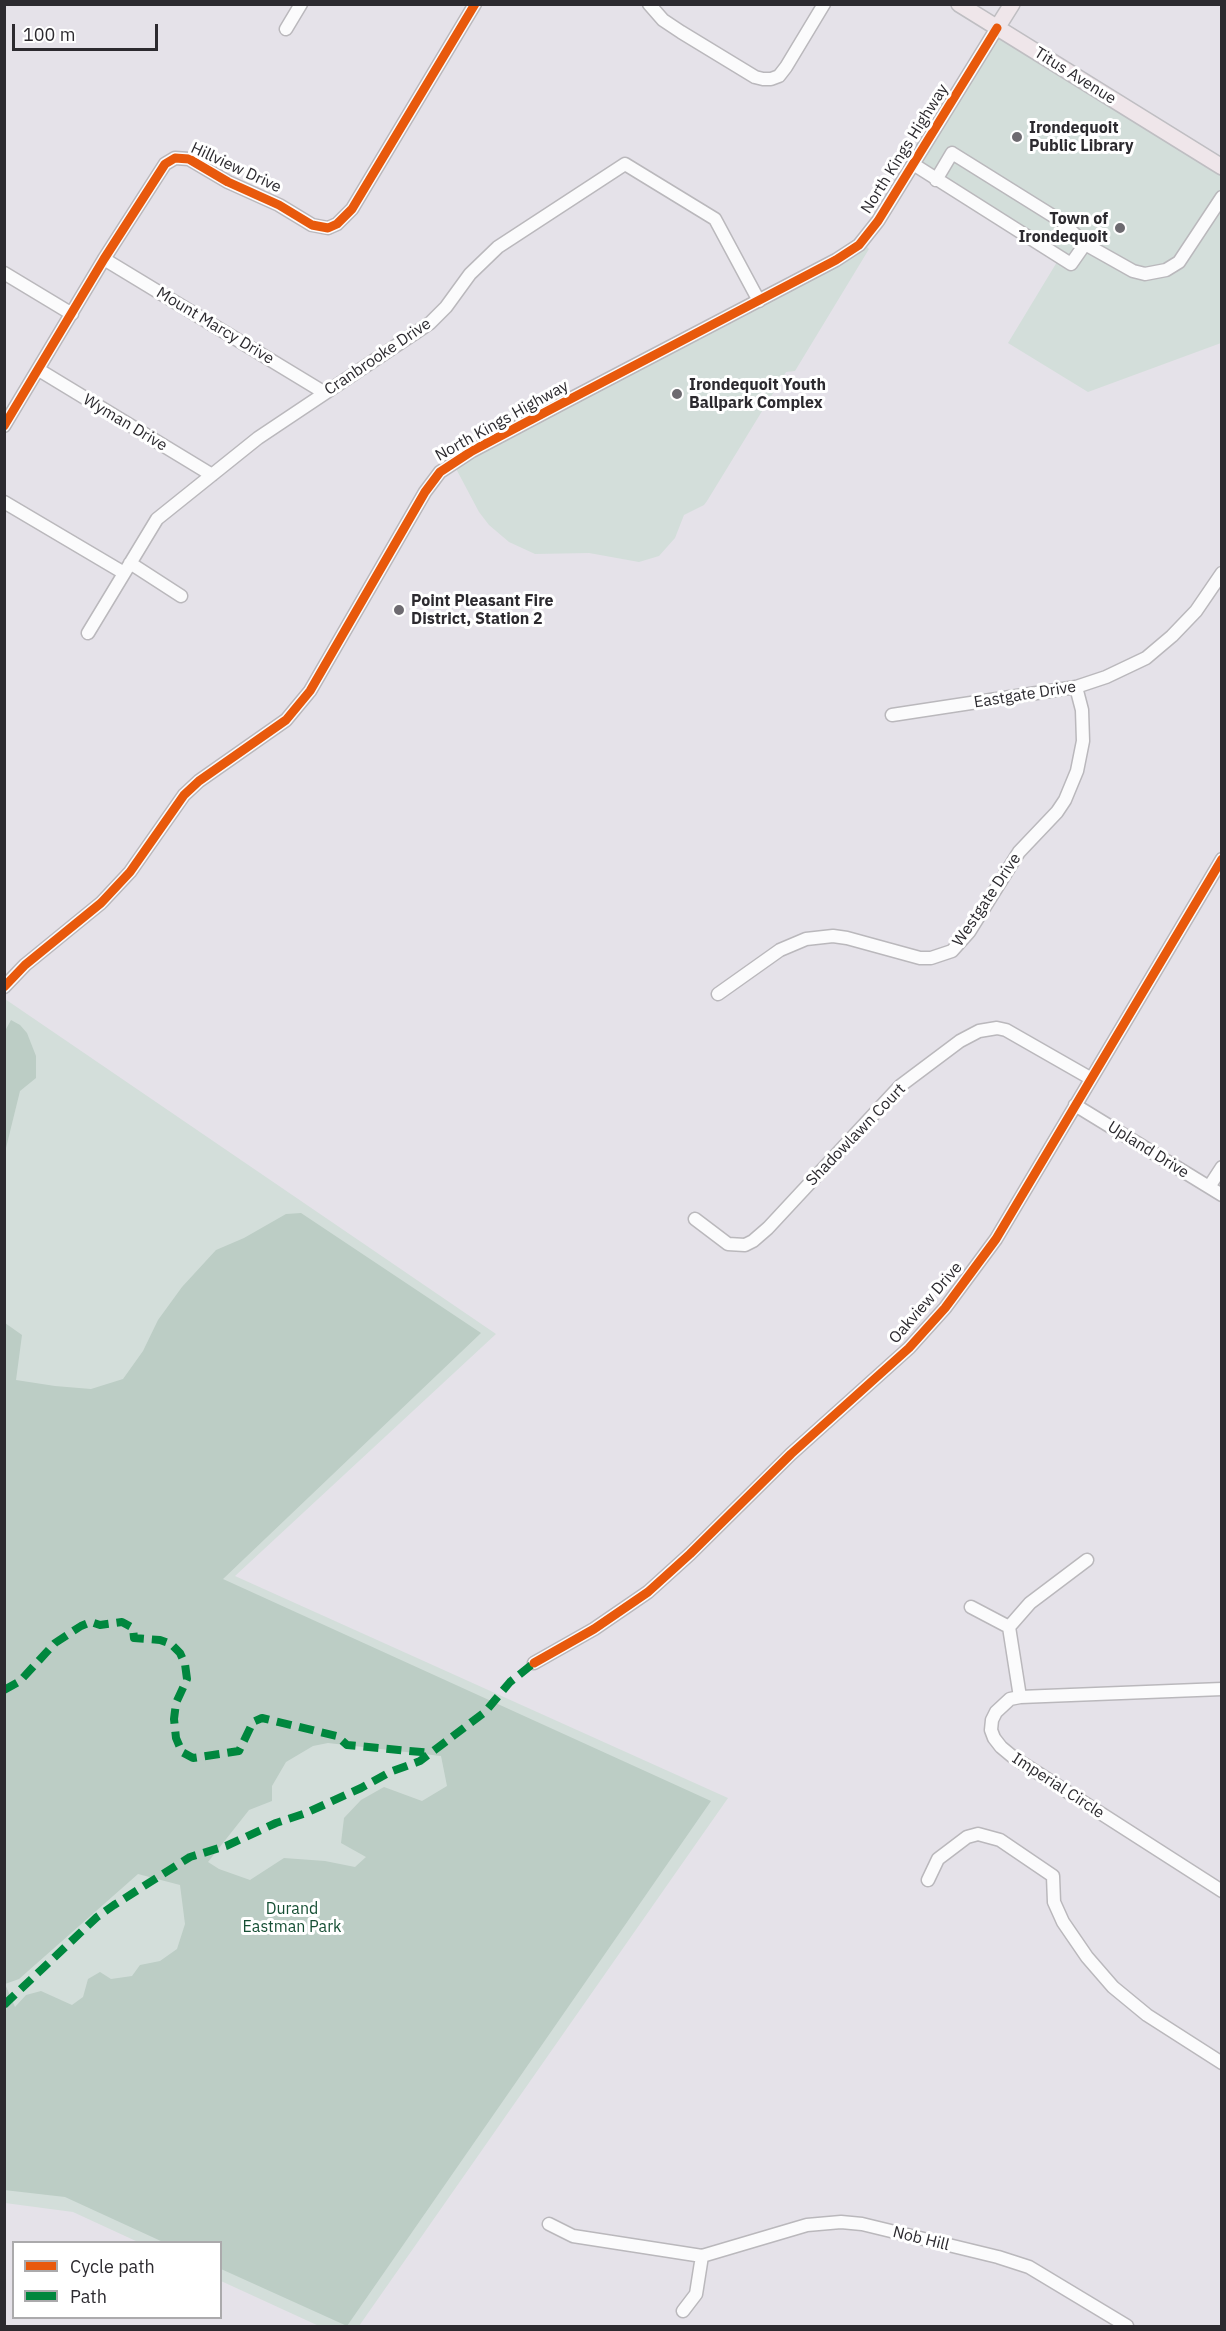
<!DOCTYPE html>
<style>
body{margin:0}
#map{position:relative;width:1226px;height:2331px;overflow:hidden;background:#e5e2e9;font-family:"IBM Plex Sans",sans-serif}
canvas{display:block}
.frame{position:absolute;inset:0;border:6px solid #2c2a2f;pointer-events:none}
.legend{position:absolute;left:12px;top:2241px;width:210px;height:78px;box-sizing:border-box;background:#fff;border:2px solid #abaaac;margin:0;padding:8px 10px;list-style:none;font-size:18px;color:#2c2a2f}
.legend li{display:flex;align-items:center;gap:12px;height:30px}
.legend b{width:30px;border:2px solid #abaaac}
.scale{position:absolute;left:12px;top:24px;width:146px;height:27px;box-sizing:border-box;border:3px solid #2c2a2f;border-top:0;padding-left:8px;font-size:18px;line-height:21px;white-space:nowrap;color:#2c2a2f;-webkit-text-stroke:4px #fff;paint-order:stroke}
</style>
<div id="map">
<canvas width="1226" height="2331"></canvas>
<div class="frame"></div>
<ul class="legend">
<li><b style="height:8px;background:#e8590c"></b>Cycle path</li>
<li><b style="height:8px;background:#00873e"></b>Path</li>
</ul>
<div class="scale">100 m</div>
</div>
<script>
const context = document.querySelector('canvas').getContext('2d');
context.lineJoin = 'round';
function fill(path, color) {
  context.fillStyle = color;
  context.fill(path, 'evenodd');
}
function toPath(rows) {
  const path = new Path2D();
  for (const r of rows) {
    path.moveTo(r[0], r[1]);
    for (let i = 2; i < r.length; i += 2) path.lineTo(r[i], r[i + 1]);
  }
  return path;
}
function trace(path, color, width, dash) {
  context.strokeStyle = color;
  context.lineWidth = width;
  context.lineCap = dash ? 'butt' : 'round';
  context.setLineDash(dash || []);
  context.stroke(path);
}
function write(font, color, halo, rows, align = 'center') {
  context.font = font + ' "IBM Plex Sans",sans-serif';
  context.lineWidth = 6;
  context.setLineDash([]);
  context.textBaseline = 'middle';
  context.strokeStyle = halo;
  context.fillStyle = color;
  for (const [text, x, y, turn = 0] of rows) {
    context.save();
    context.translate(x, y);
    context.rotate((+turn || 0) * Math.PI / 180);
    context.textAlign = isNaN(turn) ? turn : align;
    if (halo) context.strokeText(text, 0, 0);
    context.fillText(text, 0, 0);
    context.restore();
  }
}
fill(toPath([
 [997,28,1221,167,1221,343,1088,392,1008,343,1060,257,912,166],
 [862,242,869,249,795,371,786,372,707,501,704,505,684,515,675,538,659,556,639,562,589,553,535,554,509,542,489,525,479,512,453,463],
 [5,999,496,1334,235,1576,728,1798,359,2326,319,2326,221,2281,220,2242,138,2242,73,2212,5,2203]
]), '#d3deda');
fill(toPath([
 [11,1020,20,1025,27,1033,36,1056,36,1078,20,1091,5,1152,5,1031],
 [301,1213,481,1333,223,1579,711,1801,347,2326,221,2269,220,2242,163,2242,65,2197,4,2190,5,1984,15,2007,26,1995,41,1991,72,2005,83,1997,88,1979,100,1972,111,1979,132,1976,140,1965,160,1961,177,1949,185,1924,180,1885,138,1874,19,1979,5,1984,5,1323,22,1335,16,1380,55,1386,91,1389,123,1379,143,1351,158,1320,182,1287,216,1250,244,1238,286,1214],
 [328,1743,441,1756,447,1786,422,1801,384,1787,361,1800,344,1818,341,1843,366,1857,355,1867,325,1861,284,1858,250,1880,219,1869,208,1862,249,1810,272,1801,272,1786,286,1762,313,1746]
]), '#bccdc5');
const minor = toPath([
 [649,4,663,20,681,32,755,77,763,79,771,79,779,76,786,67,824,4],
 [286,29,301,4],
 [913,164,1071,264,1085,244],
 [936,180,952,153,1061,221,1085,244,1133,271,1145,274,1166,270,1179,262,1222,197],
 [104,259,325,393],
 [4,273,72,314],
 [39,370,212,475],
 [4,426,104,259,165,164,175,158,189,159,228,182,279,205,312,225,328,228,337,224,352,209,475,4],
 [4,502,124,573],
 [130,563,181,596],
 [88,633,157,519,258,438,430,323,446,307,470,274,498,247,625,164,715,219,759,301],
 [892,715,1076,687,1106,677,1146,658,1172,636,1196,611,1222,573],
 [4,987,25,965,101,903,130,872,184,795,199,781,286,720,310,691,425,492,440,472,472,451,557,406,836,260,859,245,878,221,997,28],
 [718,994,780,950,806,939,833,936,847,938,920,958,931,958,952,951,969,932,1019,852,1057,812,1065,800,1077,771,1083,741,1082,710,1076,687],
 [1075,1105,1222,1195],
 [1209,1187,1222,1167],
 [695,1219,728,1244,745,1245,753,1241,768,1228,900,1086,960,1041,979,1031,997,1028,1006,1030,1090,1078],
 [971,1607,1009,1627,1020,1697],
 [1009,1627,1030,1603,1087,1560],
 [534,1663,594,1629,648,1592,690,1554,791,1454,909,1348,945,1308,996,1239,1222,859],
 [1222,1689,1020,1697,1010,1699,996,1712,992,1720,991,1730,994,1738,1001,1747,1013,1757,1222,1891],
 [928,1880,938,1859,967,1837,978,1834,1000,1840,1053,1876,1054,1902,1063,1922,1087,1957,1113,1987,1147,2015,1222,2063],
 [549,2224,573,2236,702,2256,807,2225,841,2222,862,2224,998,2257,1029,2267,1127,2326],
 [683,2311,696,2294,702,2256]
]);
const major = toPath([
 [959,4,1222,167],
 [997,28,1012,4]
]);
trace(minor, '#bab8bc', 15);
trace(major, '#bfbec2', 18);
trace(minor, '#fbfbfc', 12);
trace(major, '#efe6ea', 15);
trace(toPath([
 [4,1690,20,1681,55,1643,81,1626,91,1622,100,1625,122,1622,133,1628,134,1638,160,1640,171,1644,180,1653,185,1664,187,1679,176,1703,174,1719,176,1738,182,1752,193,1758,239,1751,253,1722,262,1718,337,1736,347,1745,431,1753],
 [4,2005,97,1917,114,1905,190,1857,226,1846,276,1823,306,1813,361,1788,390,1772,420,1761,485,1712,510,1682,534,1663]
]), '#00873e', 8, [15, 8]);
trace(toPath([
 [4,426,104,259,165,164,175,158,189,159,228,182,279,205,312,225,328,228,337,224,352,209,475,4],
 [4,987,25,965,101,903,130,872,184,795,199,781,286,720,310,691,425,492,440,472,472,451,557,406,836,260,859,245,878,221,997,28],
 [534,1663,594,1629,648,1592,690,1554,791,1454,909,1348,945,1308,996,1239,1222,859]
]), '#e8590c', 9);
for (const [x, y, r, color] of [
 [1017,137,6,"#6d6a70"],
 [1120,228,6,"#6d6a70"],
 [677,394,6,"#6d6a70"],
 [399,610,6,"#6d6a70"]
]) {
  const dot = new Path2D();
  dot.arc(x, y, r, 0, 2 * Math.PI);
  context.fillStyle = color;
  context.fill(dot);
  trace(dot, '#fff', 2);
}
write('16px', '#2c2a2f', '#fff', [
 ["Titus Avenue",1075,76,32],
 ["North Kings Highway",905,149,-58],
 ["Hillview Drive",236,168,25],
 ["Mount Marcy Drive",215,326,31],
 ["Cranbrooke Drive",378,357,-34],
 ["North Kings Highway",502,421,-29],
 ["Wyman Drive",125,423,31],
 ["Eastgate Drive",1025,695,-9],
 ["Westgate Drive",987,900,-56],
 ["Shadowlawn Court",856,1135,-46],
 ["Upland Drive",1148,1150,32],
 ["Oakview Drive",926,1303,-49],
 ["Imperial Circle",1058,1786,33],
 ["Nob Hill",921,2239,14]
]);
write('bold 16px', '#2c2a2f', '#fff', [
 ["Irondequoit",1029,128],
 ["Public Library",1029,146],
 ["Town of",1108,219,"right"],
 ["Irondequoit",1108,237,"right"],
 ["Irondequoit Youth",689,385],
 ["Ballpark Complex",689,403],
 ["Point Pleasant Fire",411,601],
 ["District, Station 2",411,619]
], 'left');
write('16px', '#164f34', '#fff', [
 ["Durand",292,1909],
 ["Eastman Park",292,1927]
]);
</script>
